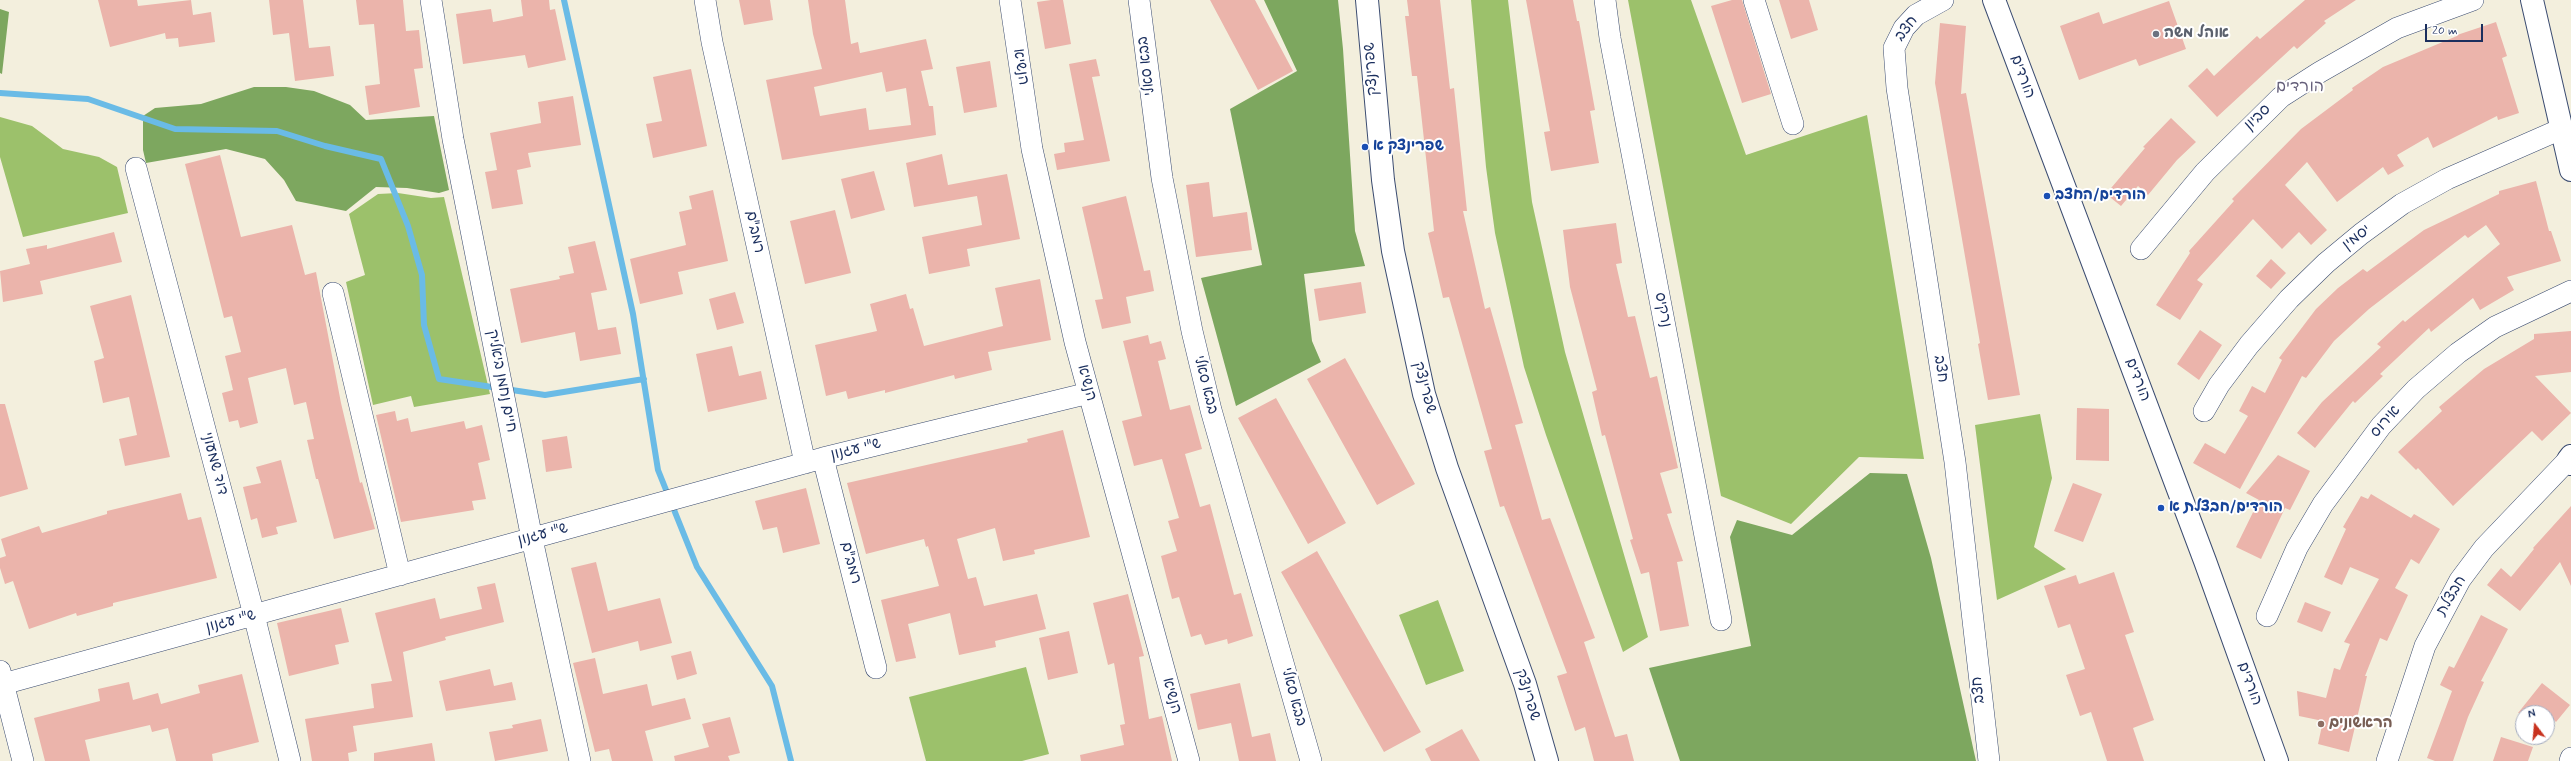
<!DOCTYPE html>
<meta charset="utf-8">
<style>
body{margin:0}
#map{position:relative;width:2571px;height:761px;overflow:hidden;background:#f3efdd;font-family:Mynerve,sans-serif}
canvas{display:block}
.north{position:absolute;left:2515px;top:705px;width:40px;height:40px;box-sizing:border-box;background:#fff;border:1px solid #a4acbf;border-radius:50%;rotate:344deg;font-size:11px;font-weight:700;line-height:16px;text-align:center;color:#1b2f5e}
.north::after{content:'';display:block;margin:auto;width:14px;height:18px;background:#c8321e;clip-path:polygon(50% 0,100% 100%,50% 72%,0 100%)}
.scale{position:absolute;left:2425px;top:24px;width:58px;height:18px;box-sizing:border-box;border:2px solid #1b2f5e;border-top:0;padding-left:5px;font-size:12px;line-height:14px;white-space:nowrap;color:#1b2f5e;-webkit-text-stroke:3px #fff;paint-order:stroke}
</style>
<div id="map">
<canvas width="2571" height="761"></canvas>
<div class="north">N</div>
<div class="scale">20 m</div>
</div>
<script>
const context = document.querySelector('canvas').getContext('2d');
context.lineJoin = 'round';
function fill(path, color) {
  context.fillStyle = color;
  context.fill(path, 'evenodd');
}
function toPath(rows) {
  const path = new Path2D();
  for (const r of rows) {
    path.moveTo(r[0], r[1]);
    for (let i = 2; i < r.length; i += 2) path.lineTo(r[i], r[i + 1]);
  }
  return path;
}
function trace(path, color, width, dash) {
  context.strokeStyle = color;
  context.lineWidth = width;
  context.lineCap = dash ? 'butt' : 'round';
  context.setLineDash(dash || []);
  context.stroke(path);
}
function write(font, color, halo, rows, align = 'center') {
  context.font = font + ' Mynerve,"Playpen Sans Hebrew",sans-serif';
  context.lineWidth = 4;
  context.setLineDash([]);
  context.textBaseline = 'middle';
  context.strokeStyle = halo;
  context.fillStyle = color;
  for (const [text, x, y, turn = 0] of rows) {
    context.save();
    context.translate(x, y);
    context.rotate((+turn || 0) * Math.PI / 180);
    context.textAlign = isNaN(turn) ? turn : align;
    if (halo) context.strokeText(text, 0, 0);
    context.fillText(text, 0, 0);
    context.restore();
  }
}
fill(toPath([
 [1471,0,1508,0,1532,202,1565,352,1648,637,1623,652,1546,435,1524,367,1495,233,1486,167],
 [1628,0,1691,0,1746,155,1867,115,1924,459,1859,457,1791,524,1721,496],
 [0,117,32,126,63,149,99,157,117,167,128,213,23,237,0,157],
 [398,193,431,198,444,197,490,394,414,407,411,396,373,405,346,282,365,275,349,214,378,194],
 [2040,414,2052,478,2034,547,2066,569,1997,600,1975,425],
 [1438,600,1464,671,1426,685,1399,615],
 [1026,667,1049,754,1022,761,926,761,909,697]
]), '#9cc16b');
fill(toPath([
 [1264,0,1338,0,1343,49,1355,231,1365,266,1304,274,1312,341,1321,362,1236,406,1201,278,1262,265,1230,109,1297,71],
 [0,9,9,12,2,74,0,73],
 [254,87,286,87,314,91,350,105,366,120,434,116,449,190,439,193,407,188,376,187,346,211,296,201,284,180,265,159,226,149,146,163,143,150,143,116,155,108,201,104],
 [1870,473,1907,474,1931,558,1976,761,1680,761,1649,668,1751,646,1730,537,1737,520,1792,535]
]), '#7da75f');
trace(toPath([
 [564,0,633,314,658,470,697,567,772,686,791,761],
 [0,93,88,99,175,129,277,131,325,146,381,159,408,226,422,275,424,325,439,379,545,395,644,379]
]), '#6abbe6', 6);
fill(toPath([
 [98,0,137,0,138,6,191,0,193,15,211,12,215,42,179,47,178,38,166,39,165,33,110,47],
 [269,0,303,0,309,48,330,46,334,76,295,81,289,33,273,35],
 [356,0,403,0,406,31,419,30,423,68,414,69,420,107,369,115,365,86,380,84,374,24,359,25],
 [521,0,549,0,550,10,555,9,566,60,528,68,525,55,463,64,456,14,491,9,493,22,523,16],
 [739,0,770,0,773,20,744,25],
 [808,0,845,0,851,44,858,42,860,53,926,39,933,69,921,71,929,106,933,106,936,135,782,160,766,80,822,69,813,34],
 [882,72,886,92,906,88,911,125,869,130,866,108,820,116,814,87],
 [1051,0,1063,0,1071,44,1045,49,1037,2],
 [1210,0,1255,0,1293,71,1258,90],
 [1407,0,1440,0,1450,89,1454,88,1467,211,1463,211,1485,309,1490,307,1523,423,1515,425,1542,520,1550,518,1595,638,1584,642,1615,737,1627,734,1634,761,1594,761,1585,727,1575,731,1557,676,1567,673,1504,506,1500,507,1484,451,1492,449,1449,297,1443,298,1428,233,1434,231,1417,76,1412,76,1405,16,1409,16],
 [1526,0,1573,0,1577,21,1579,21,1595,110,1590,111,1599,163,1551,171,1544,132,1550,131],
 [1732,0,1742,0,1771,94,1742,103,1711,6],
 [1779,0,1809,0,1818,30,1791,39],
 [2305,0,2356,0,2324,21,2326,23,2297,49,2294,46,2217,117,2188,86,2207,68,2214,76,2257,36,2260,39],
 [2169,1,2186,49,2139,66,2136,59,2079,80,2060,26,2099,12,2103,24],
 [2496,22,2507,56,2502,58,2519,113,2498,120,2497,116,2433,148,2428,137,2397,155,2404,166,2388,175,2383,167,2337,202,2307,162,2285,185,2327,230,2311,245,2299,232,2282,249,2253,219,2197,280,2203,284,2180,320,2156,305,2190,253,2189,251,2234,201,2232,199,2301,129,2353,90,2352,88,2383,67,2457,36,2457,35],
 [1940,23,1966,26,1961,94,1966,93,2020,395,1988,400,1978,344,1980,343,1935,83],
 [1096,59,1100,76,1092,77,1110,161,1057,170,1054,154,1065,152,1064,143,1084,140,1069,64],
 [990,61,997,107,964,113,956,67],
 [691,69,707,146,653,158,646,124,662,121,653,77],
 [573,96,581,145,528,153,531,167,517,170,523,204,492,209,485,172,497,170,490,133,541,123,538,102],
 [2171,118,2196,142,2177,160,2148,195,2138,186,2121,206,2106,194,2145,148,2143,147],
 [942,154,948,185,1007,174,1020,239,967,249,970,266,929,274,922,237,982,225,977,196,914,207,906,163],
 [220,155,241,237,292,225,305,275,316,272,341,403,360,483,362,482,375,529,334,539,318,479,316,479,307,440,314,439,306,402,294,405,286,368,248,378,258,423,240,428,238,420,229,422,222,393,233,390,225,356,241,352,232,316,224,318,185,164],
 [874,171,885,210,851,219,841,179],
 [2536,181,2549,231,2551,231,2561,261,2507,277,2514,290,2480,310,2473,298,2431,332,2429,328,2380,374,2383,376,2355,403,2353,401,2315,448,2297,433,2322,402,2381,347,2377,344,2403,320,2405,322,2500,244,2486,225,2468,238,2465,235,2369,309,2334,341,2306,378,2302,376,2240,489,2193,463,2205,443,2225,454,2248,416,2239,411,2252,386,2265,393,2282,360,2279,358,2316,309,2338,288,2363,269,2367,272,2424,230,2499,194,2499,191],
 [1209,182,1213,217,1247,212,1252,250,1196,257,1186,185],
 [713,190,728,261,678,272,683,294,640,304,630,259,686,245,679,212,692,209,689,196],
 [1126,196,1144,271,1150,270,1154,291,1126,297,1131,323,1102,329,1095,300,1103,299,1082,207],
 [835,210,851,273,805,284,790,221],
 [1616,223,1622,263,1616,264,1628,317,1635,316,1650,378,1657,376,1678,468,1660,473,1672,513,1667,514,1683,561,1677,562,1689,626,1660,631,1649,572,1641,574,1630,540,1633,539,1605,435,1602,436,1592,392,1597,390,1570,287,1563,230],
 [114,232,122,262,40,281,43,294,3,302,0,271,30,264,26,249,47,245,47,249],
 [595,241,607,290,591,293,598,330,616,327,621,354,580,361,575,332,521,343,510,289,560,279,559,276,574,273,568,247],
 [2271,259,2286,273,2271,289,2256,276],
 [1040,279,1051,340,988,352,992,370,955,379,954,375,885,393,885,390,848,399,846,391,826,396,815,345,877,331,870,304,906,294,910,309,913,308,924,346,1003,326,995,288],
 [1361,282,1366,313,1319,321,1314,289],
 [735,292,744,323,717,330,709,299],
 [131,295,170,457,125,466,119,439,137,435,129,397,103,403,94,361,104,358,90,306],
 [2200,330,2222,345,2199,380,2177,364],
 [2571,331,2571,372,2535,376,2571,413,2542,441,2532,431,2453,506,2418,468,2416,470,2398,452,2442,411,2439,407,2484,369,2534,339,2534,334],
 [1148,335,1150,344,1161,341,1166,359,1158,361,1170,410,1190,405,1202,449,1185,454,1200,507,1210,504,1234,595,1241,593,1253,636,1228,644,1227,639,1205,645,1201,634,1191,637,1179,597,1172,599,1161,556,1177,551,1168,521,1179,518,1162,459,1134,466,1122,421,1142,416,1123,341],
 [732,346,739,376,761,371,767,399,708,412,696,354],
 [1345,358,1415,484,1377,505,1307,379],
 [1276,398,1346,523,1308,544,1238,418],
 [0,404,5,404,28,489,0,497],
 [2077,408,2109,409,2109,461,2076,460],
 [395,411,397,421,408,418,411,432,464,421,466,429,482,425,490,460,478,463,486,499,472,501,474,510,401,522,376,415],
 [1063,430,1090,537,1034,550,1035,554,1003,561,995,528,957,539,968,579,976,577,984,606,1037,594,1046,629,995,641,996,647,959,655,950,613,908,624,916,658,896,662,881,600,939,586,928,546,926,547,924,539,866,554,847,483,1028,442,1027,439],
 [567,436,572,468,546,472,542,440],
 [2278,455,2310,471,2290,510,2285,508,2261,559,2236,547,2259,500,2246,493],
 [281,460,297,522,276,527,278,534,262,538,257,518,251,520,243,487,261,483,256,467],
 [2073,483,2102,494,2083,542,2054,531],
 [806,488,820,544,783,553,777,527,763,530,755,501],
 [181,493,188,520,201,517,217,578,113,603,113,606,77,616,76,613,29,629,13,581,5,584,0,568,0,558,6,556,1,539,39,526,42,533,107,514,107,511],
 [2371,494,2411,518,2414,514,2440,529,2419,564,2411,559,2395,588,2408,595,2387,641,2380,638,2365,676,2367,676,2349,752,2318,744,2323,721,2299,716,2297,691,2326,698,2334,668,2340,670,2350,644,2344,642,2379,579,2350,567,2342,585,2324,577,2346,529,2343,527,2361,496,2368,499],
 [2571,506,2571,586,2560,562,2520,611,2487,585,2501,568,2511,577,2534,549,2533,548],
 [1317,551,1421,732,1384,752,1281,572],
 [596,562,608,611,660,598,672,643,640,651,638,641,592,653,571,568],
 [2114,572,2134,632,2125,635,2154,720,2133,728,2144,761,2107,761,2091,712,2080,716,2066,675,2085,669,2070,624,2058,628,2044,586,2076,575,2079,584],
 [495,583,504,622,445,637,446,640,403,652,413,717,353,726,357,751,348,753,349,761,312,761,305,719,374,708,371,684,392,681,375,613,435,598,440,619,482,609,477,587],
 [1128,594,1144,656,1139,657,1149,719,1162,716,1172,761,1081,761,1080,755,1124,745,1120,725,1125,724,1114,663,1108,665,1093,603],
 [2305,602,2331,612,2322,632,2297,622],
 [341,608,349,642,335,645,339,664,289,676,277,623],
 [2481,615,2508,629,2481,681,2484,682,2468,717,2453,761,2435,761,2427,758,2452,691,2440,685,2449,666,2454,668],
 [1069,631,1078,673,1048,680,1039,638],
 [691,651,697,674,677,680,671,656],
 [595,658,603,694,647,684,652,706,685,698,691,719,645,731,653,761,612,761,609,749,595,752,573,663],
 [490,669,494,686,512,682,516,700,446,711,439,681],
 [242,674,259,742,212,754,213,761,176,761,168,728,152,732,150,725,85,740,90,761,45,761,34,718,100,701,98,689,129,682,133,700,158,693,161,704,200,693,198,685],
 [1240,683,1252,737,1270,733,1276,761,1239,761,1231,723,1198,730,1190,694],
 [2542,683,2570,705,2556,722,2547,713,2518,713],
 [730,717,740,753,728,756,730,761,675,761,674,756,709,747,702,724],
 [541,719,548,751,495,761,489,732,513,728,512,725],
 [1462,729,1480,761,1431,761,1425,749],
 [2501,737,2533,747,2528,761,2493,761],
 [432,743,435,761,374,761,374,753]
]), '#ebb4ab');
const minor = toPath([
 [431,0,453,139,532,539,580,761],
 [705,0,712,42,805,463],
 [1010,0,1032,149,1075,342,1189,761],
 [1139,0,1162,178,1192,331,1211,410,1311,761],
 [1605,0,1610,38,1721,620],
 [1754,0,1793,124],
 [1943,0,1916,15,1904,28,1894,48,1897,88,1955,462,1989,761],
 [136,168,254,615,290,761],
 [2141,249,2205,172,2281,97,2320,72,2397,28,2473,0],
 [333,293,400,575],
 [2204,411,2219,385,2249,345,2289,299,2326,263,2361,234,2402,204,2447,179,2561,129],
 [823,458,876,668],
 [2267,616,2297,548,2323,504,2381,426,2416,389,2458,353,2495,327,2571,291],
 [0,671,23,761],
 [0,685,823,458,1089,393],
 [2387,761,2425,646,2460,580,2484,548,2568,460],
 [2570,761,2571,758]
]);
const tertiary = toPath([
 [1367,0,1383,180,1393,251,1424,394,1447,468,1525,684,1547,761],
 [1994,0,2205,561,2277,761],
 [2532,0,2571,170],
 [2571,456,2568,460,2571,464]
]);
trace(minor, '#3b4c71', 22);
trace(tertiary, '#3b4c71', 24);
trace(minor, '#fff', 21);
trace(tertiary, '#fff', 22);
for (const [x, y, r, color] of [
 [2156,34,4,"#6b7280"],
 [1365,147,4,"#1a4fb4"],
 [2047,196,4,"#1a4fb4"],
 [2161,508,4,"#1a4fb4"],
 [2321,724,4,"#8d6e63"]
]) {
  const dot = new Path2D();
  dot.arc(x, y, r, 0, 2 * Math.PI);
  context.fillStyle = color;
  context.fill(dot);
  trace(dot, '#fff', 1.5);
}
write('15px', '#1b2f5e', '#fff', [
 ["חצב",1907,29,-53],
 ["בבא סאלי",1147,66,-97],
 ["הנשיא",1020,67,81],
 ["שפרינצק",1372,69,-94],
 ["הורדים",2022,77,70],
 ["סביון",2258,118,-43],
 ["רמב\"ם",754,232,78],
 ["יסמין",2357,238,-38],
 ["נרקיס",1662,310,79],
 ["חצב",1940,369,81],
 ["הורדים",2137,380,69],
 ["חיים נחמן ביאליק",501,381,79],
 ["הנשיא",1086,383,75],
 ["בבא סאלי",1205,385,76],
 ["שפרינצק",1424,388,75],
 ["אירוס",2386,422,-49],
 ["ש\"י עגנון",856,450,-14],
 ["דוד שמעוני",214,464,75],
 ["ש\"י עגנון",543,535,-15],
 ["רמב\"ם",850,563,75],
 ["חבצלת",2452,596,-59],
 ["ש\"י עגנון",231,622,-15],
 ["הורדים",2249,684,70],
 ["חצב",1979,690,-96],
 ["שפרינצק",1527,695,73],
 ["הנשיא",1171,696,75],
 ["בבא סאלי",1293,697,75]
]);
write('bold 15px', '#5b616d', '#fff', [
 ["אוהל משה",2164,34]
], 'left');
write('bold 15px', '#164399', '#fff', [
 ["שפרינצק א",1373,147],
 ["הורדים/החצב",2055,196],
 ["הורדים/חבצלת א",2169,508]
], 'left');
write('bold 15px', '#785e54', '#fff', [
 ["הראשונים",2329,724]
], 'left');
write('16px', '#645e79', '#fff', [
 ["הורדים",2300,88]
]);
</script>
